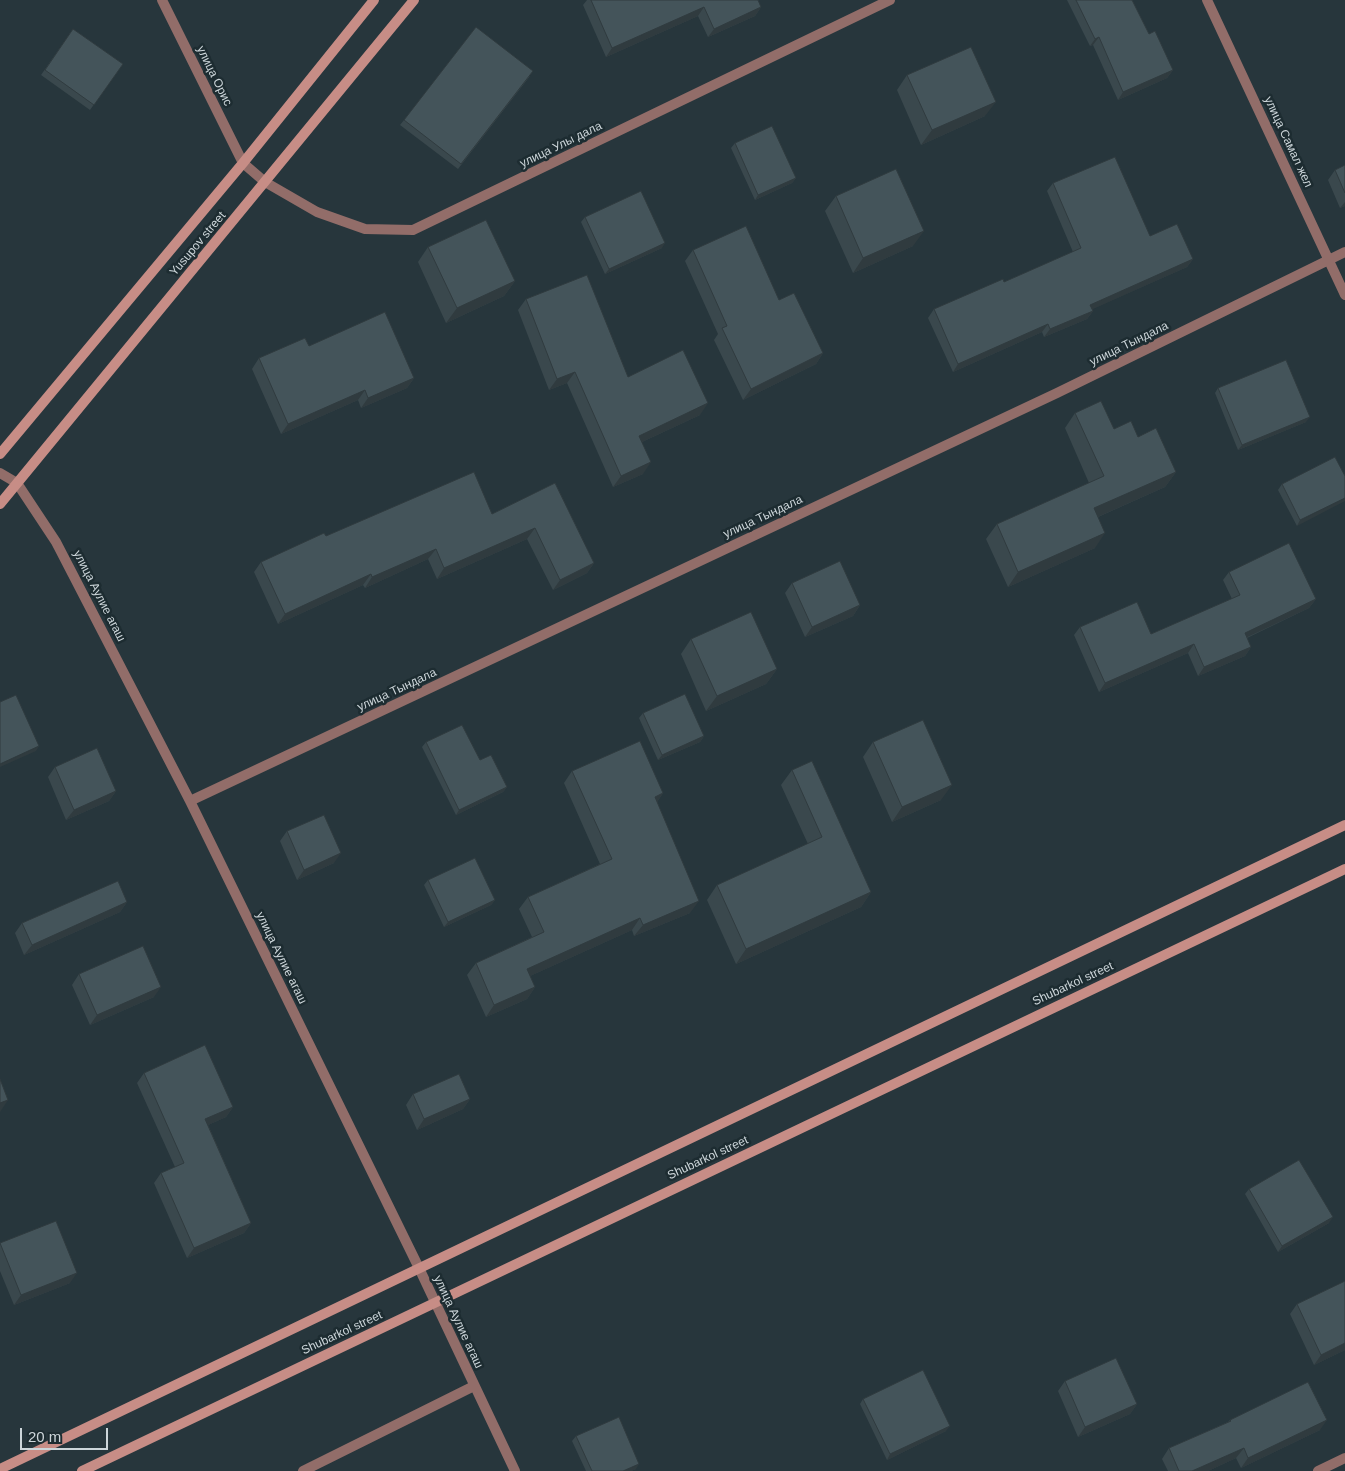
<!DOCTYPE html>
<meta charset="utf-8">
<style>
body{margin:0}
#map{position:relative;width:1345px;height:1471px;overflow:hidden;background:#27363c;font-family:Helvetica,sans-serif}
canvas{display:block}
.scale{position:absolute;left:20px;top:1428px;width:88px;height:22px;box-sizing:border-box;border:2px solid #cdd6da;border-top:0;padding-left:6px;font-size:15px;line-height:18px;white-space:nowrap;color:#cdd6da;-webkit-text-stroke:4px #1d2c31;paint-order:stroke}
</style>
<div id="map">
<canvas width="1345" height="1471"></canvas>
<div class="scale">20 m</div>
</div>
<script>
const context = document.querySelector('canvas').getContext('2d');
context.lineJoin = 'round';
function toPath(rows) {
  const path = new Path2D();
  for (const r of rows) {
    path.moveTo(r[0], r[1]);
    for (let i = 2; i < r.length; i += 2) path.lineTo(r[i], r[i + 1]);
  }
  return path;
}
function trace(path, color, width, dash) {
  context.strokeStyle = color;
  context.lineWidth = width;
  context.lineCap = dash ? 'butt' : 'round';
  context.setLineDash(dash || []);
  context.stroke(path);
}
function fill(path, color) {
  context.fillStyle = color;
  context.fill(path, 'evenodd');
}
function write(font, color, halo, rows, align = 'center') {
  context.font = font + ' Helvetica,sans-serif';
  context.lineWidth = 5;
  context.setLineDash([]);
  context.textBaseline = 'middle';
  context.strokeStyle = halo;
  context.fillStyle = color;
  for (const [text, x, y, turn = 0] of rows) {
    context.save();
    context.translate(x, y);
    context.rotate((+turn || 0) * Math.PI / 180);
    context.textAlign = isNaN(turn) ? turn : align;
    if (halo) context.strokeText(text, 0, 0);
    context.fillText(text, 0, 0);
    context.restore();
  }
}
trace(toPath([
 [162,0,243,163,265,182,317,212,365,229,413,230,890,0],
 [1207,0,1345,295],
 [0,473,17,483,56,542,190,801,419,1268,515,1471],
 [190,801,1057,393,1345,252],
 [303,1471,474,1386],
 [1318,1471,1345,1458]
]), '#926d69', 10);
trace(toPath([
 [0,454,243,163,374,0],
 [0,504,414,0],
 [0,1469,1345,825],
 [82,1471,1345,869]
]), '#c78d86', 10);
fill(toPath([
 [587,0,591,0,761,7,755,16,708,37,698,16,606,57,583,5],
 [1067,0,1132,0,1149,34,1173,70,1167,78,1118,100,1093,45,1090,46],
 [73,29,123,64,90,110,41,75],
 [907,75,985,116,921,145,897,90],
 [530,76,458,169,400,125,404,120],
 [735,143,796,178,792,183,755,200,731,148],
 [1345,165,1345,206,1340,208,1328,180,1335,170],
 [1053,183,1150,236,1193,259,1187,267,1092,309,1093,311,1087,319,1044,337,1042,332,953,372,928,318,934,309,1004,282,1073,252,1047,191],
 [836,196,913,246,853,273,825,211],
 [585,217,662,248,605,274,581,222],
 [428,247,515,281,504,296,446,323,418,262],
 [693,250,779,300,823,353,816,364,743,400,714,340,718,334,685,261],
 [526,299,628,377,700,415,642,442,643,474,613,487,567,383,549,390,518,310],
 [309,346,414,378,407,388,361,408,358,400,281,434,252,369,259,358],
 [1218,388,1306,422,1238,450,1215,393],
 [1075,413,1114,429,1176,472,1165,487,1098,517,1095,548,1008,587,986,539,997,524,1089,483,1065,428],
 [1345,476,1297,526,1278,490,1282,484],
 [555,483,594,563,587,573,553,590,527,539,437,579,428,559,365,588,363,585,278,624,254,572,261,562,326,536,492,514],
 [1229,572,1316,599,1309,608,1247,638,1251,647,1245,656,1198,676,1188,653,1099,692,1074,635,1080,627,1151,634,1232,599,1223,580],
 [792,583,860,605,853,616,805,637,785,593],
 [691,639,777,669,766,684,706,711,681,654],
 [643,713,704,736,700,742,658,760,639,718],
 [426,742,480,760,507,787,503,792,456,815,422,747],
 [873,742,941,800,892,822,863,757],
 [55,767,116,791,109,801,66,820,48,777],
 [792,770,871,892,861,907,736,964,707,900,717,885,808,844,781,785],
 [572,771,663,793,657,802,690,913,634,936,632,930,530,976,535,987,527,999,486,1017,467,975,476,963,532,937,519,909,528,897,600,864,564,783],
 [287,831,334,863,297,880,280,841],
 [428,880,495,900,491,905,444,927,424,885],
 [127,902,120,912,24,955,15,933,22,923],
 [79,974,154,997,90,1025,72,985],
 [144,1073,233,1107,226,1117,208,1125,251,1223,244,1233,187,1258,154,1183,161,1173,175,1167,137,1083],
 [413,1094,470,1099,463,1109,417,1130,406,1105],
 [1249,1189,1329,1223,1278,1252,1245,1194],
 [0,1243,70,1283,14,1305,0,1271],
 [1345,1281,1345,1350,1314,1365,1290,1314,1297,1304],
 [1065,1381,1137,1404,1130,1414,1078,1437,1058,1391],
 [863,1399,946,1431,887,1460,860,1404],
 [1230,1420,1320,1430,1241,1468,1236,1458,1208,1471,1168,1471,1162,1459,1169,1448,1228,1422],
 [576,1436,636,1469,631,1471,586,1471,572,1441]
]), '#3a484d');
fill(toPath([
 [704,7,698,16,606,57,612,48],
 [761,7,755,16,708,37,714,29],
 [1099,37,1093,45,1090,46,1095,39],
 [1173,70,1167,78,1118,100,1123,92],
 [996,102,985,116,921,145,932,130],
 [796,178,792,183,755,200,758,195],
 [1345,202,1345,206,1340,208],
 [924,231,913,246,853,273,863,258],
 [665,243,662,248,605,274,609,269],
 [1193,259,1187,267,1084,313,1090,305],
 [515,281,504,296,446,323,457,308],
 [1093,311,1087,319,1044,337,1050,329],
 [1048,324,1042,332,953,372,958,364],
 [823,353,816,364,743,400,751,389],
 [575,372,567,383,549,390,557,379],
 [414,378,407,388,361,408,368,398],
 [365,390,358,400,281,434,288,424],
 [708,403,700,415,631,447,639,436],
 [1310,417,1306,422,1238,450,1242,445],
 [651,462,643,474,613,487,621,476],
 [1176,472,1165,487,1084,523,1094,508],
 [1345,498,1345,501,1297,526,1300,520],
 [535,528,527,539,437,579,444,568],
 [1105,533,1095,548,1008,587,1018,572],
 [436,549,428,559,365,588,372,577],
 [594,563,587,573,553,590,560,580],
 [371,574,363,585,278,624,285,614],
 [1316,599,1309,608,1239,641,1245,633],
 [860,605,853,616,805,637,812,627],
 [1194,644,1188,653,1099,692,1105,683],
 [1251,647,1245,656,1198,676,1204,667],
 [777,669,766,684,706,711,717,696],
 [704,736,700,742,658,760,662,755],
 [39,746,36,751,0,767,0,764],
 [952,785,941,800,892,822,902,807],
 [507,787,503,792,456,815,459,810],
 [116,791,109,801,66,820,74,810],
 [663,793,655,805,655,797],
 [341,853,334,863,297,880,304,870],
 [871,892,861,907,736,964,746,949],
 [495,900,491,905,444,927,448,922],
 [699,901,690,913,634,936,643,925],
 [127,902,120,912,24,955,32,945],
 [640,918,632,930,519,981,527,969],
 [161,987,154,997,90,1025,97,1015],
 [535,987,527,999,486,1017,494,1005],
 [470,1099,463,1109,417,1130,424,1119],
 [8,1100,0,1112,0,1103],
 [233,1107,226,1117,199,1129,205,1119],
 [1333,1217,1329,1223,1278,1252,1282,1246],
 [251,1223,244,1233,187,1258,194,1248],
 [77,1273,70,1283,14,1305,21,1295],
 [1345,1343,1345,1350,1314,1365,1321,1355],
 [1137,1404,1130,1414,1078,1437,1085,1427],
 [1327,1420,1320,1430,1241,1468,1248,1458],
 [950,1426,946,1431,887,1460,890,1454],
 [1244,1448,1236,1458,1208,1471,1192,1471],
 [639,1464,636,1469,631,1471,623,1471]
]), '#303b3f');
const building = toPath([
 [591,0,758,0,761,7,714,29,704,7,612,48,591,0],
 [1076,0,1132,0,1149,34,1155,31,1173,70,1123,92,1099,37,1095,39,1076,0],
 [476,27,533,71,461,164,404,120,476,27],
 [73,29,123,64,94,105,45,70,73,29],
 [971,47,996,102,932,130,907,75,971,47],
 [772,126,796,178,758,195,735,143,772,126],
 [1115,157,1150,236,1177,224,1193,259,1090,305,1093,311,1050,329,1048,324,958,364,934,309,1003,279,1004,282,1081,248,1053,183,1115,157],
 [1345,165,1345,193,1335,170,1345,165],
 [896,169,924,231,863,258,836,196,896,169],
 [641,191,665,243,609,269,585,217,641,191],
 [486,220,515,281,457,308,428,247,486,220],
 [746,226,779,300,794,293,823,353,751,389,722,328,727,326,693,250,746,226],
 [587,275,628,377,683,350,708,403,639,436,651,462,621,476,575,372,557,379,526,299,587,275],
 [385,312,414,378,368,398,365,390,288,424,259,358,305,338,309,346,385,312],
 [1286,360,1310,417,1242,445,1218,388,1286,360],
 [1101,401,1114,429,1131,421,1138,437,1156,428,1176,472,1094,508,1105,533,1018,572,997,524,1104,476,1075,413,1101,401],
 [1335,457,1345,476,1345,498,1300,520,1282,484,1335,457],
 [474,472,492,514,555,483,594,563,560,580,535,528,444,568,436,549,372,577,371,574,285,614,261,562,324,533,326,536,474,472],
 [1289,543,1316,599,1245,633,1251,647,1204,667,1194,644,1105,683,1080,627,1137,602,1151,634,1240,595,1229,572,1289,543],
 [840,561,860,605,812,627,792,583,840,561],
 [751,612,777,669,717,696,691,639,751,612],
 [685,694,704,736,662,755,643,713,685,694],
 [16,695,39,746,0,764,0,702,16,695],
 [923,720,952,785,902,807,873,742,923,720],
 [462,725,480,760,491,755,507,787,459,810,426,742,462,725],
 [640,741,663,793,655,797,699,901,643,925,640,918,527,969,535,987,494,1005,476,963,544,932,528,897,612,859,572,771,640,741],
 [97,748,116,791,74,810,55,767,97,748],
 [812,761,871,892,746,949,717,885,822,837,792,770,812,761],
 [324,815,341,853,304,870,287,831,324,815],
 [475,858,495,900,448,922,428,880,475,858],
 [118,881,127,902,32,945,22,923,118,881],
 [143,946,161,987,97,1015,79,974,143,946],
 [205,1045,233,1107,205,1119,251,1223,194,1248,161,1173,184,1163,144,1073,205,1045],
 [459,1074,470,1099,424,1119,413,1094,459,1074],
 [0,1079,8,1100,0,1103,0,1079],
 [1299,1160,1333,1217,1282,1246,1249,1189,1299,1160],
 [56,1221,77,1273,21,1295,0,1243,56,1221],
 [1345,1281,1345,1343,1321,1355,1297,1304,1345,1281],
 [1116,1358,1137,1404,1085,1427,1065,1381,1116,1358],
 [923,1370,950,1426,890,1454,863,1399,923,1370],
 [1308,1382,1327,1420,1248,1458,1244,1448,1192,1471,1179,1471,1169,1448,1231,1421,1230,1420,1308,1382],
 [619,1417,639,1464,623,1471,592,1471,576,1436,619,1417]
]);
fill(building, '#44545a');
trace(building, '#303b3f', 1);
write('12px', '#cdd6da', '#1d2c31', [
 ["улица Орис",214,76,64],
 ["улица Самал жел",1288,142,65],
 ["улица Улы дала",561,145,-26],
 ["Yusupov street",198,244,-50],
 ["улица Тындала",1129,344,-26],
 ["улица Тындала",763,517,-25],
 ["улица Аулие агаш",99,596,63],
 ["улица Тындала",397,690,-25],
 ["улица Аулие агаш",281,958,64],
 ["Shubarkol street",1073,984,-25],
 ["Shubarkol street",708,1158,-25],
 ["улица Аулие агаш",458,1322,65],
 ["Shubarkol street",342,1333,-25]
]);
</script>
